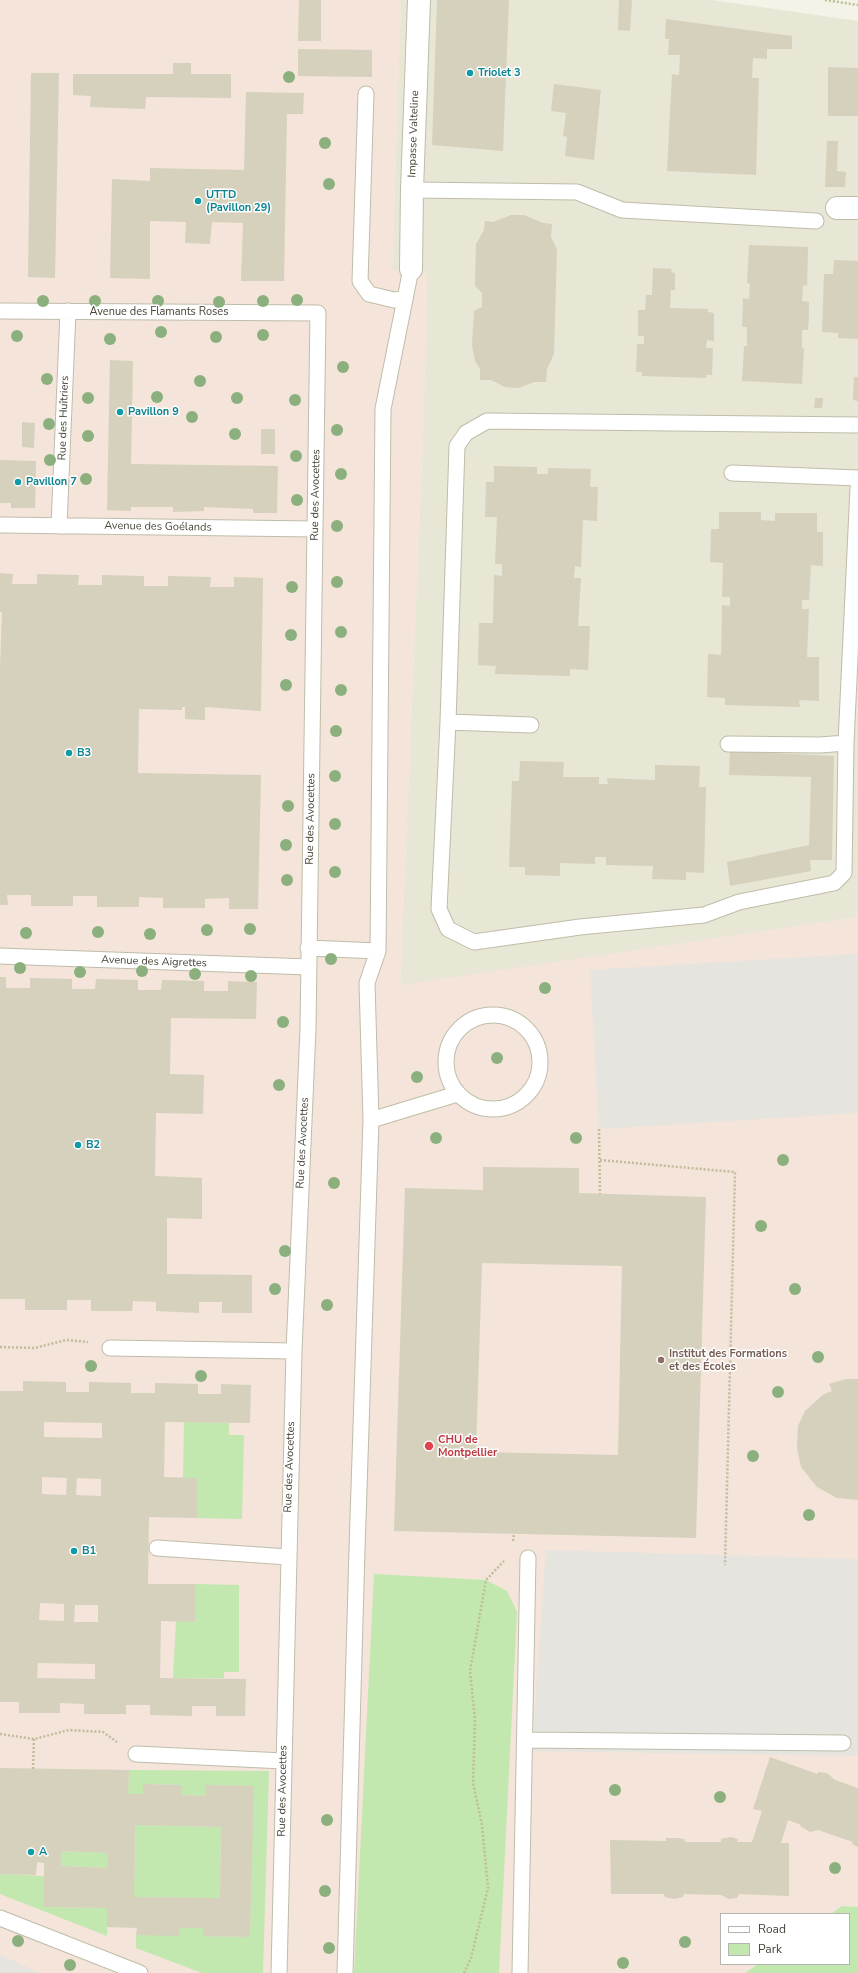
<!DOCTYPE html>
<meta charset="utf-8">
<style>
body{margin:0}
#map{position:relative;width:858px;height:1973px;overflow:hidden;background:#f4f3e7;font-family:"Nunito Sans",sans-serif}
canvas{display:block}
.legend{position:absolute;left:720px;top:1913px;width:130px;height:52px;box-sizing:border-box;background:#fff;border:1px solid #b5b4af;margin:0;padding:5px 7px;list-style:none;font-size:12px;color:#474436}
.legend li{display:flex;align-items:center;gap:8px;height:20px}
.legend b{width:20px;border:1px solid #b5b4af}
</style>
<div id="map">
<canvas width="858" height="1973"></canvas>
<ul class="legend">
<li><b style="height:5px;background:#fff"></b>Road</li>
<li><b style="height:11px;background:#c2e8af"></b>Park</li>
</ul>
</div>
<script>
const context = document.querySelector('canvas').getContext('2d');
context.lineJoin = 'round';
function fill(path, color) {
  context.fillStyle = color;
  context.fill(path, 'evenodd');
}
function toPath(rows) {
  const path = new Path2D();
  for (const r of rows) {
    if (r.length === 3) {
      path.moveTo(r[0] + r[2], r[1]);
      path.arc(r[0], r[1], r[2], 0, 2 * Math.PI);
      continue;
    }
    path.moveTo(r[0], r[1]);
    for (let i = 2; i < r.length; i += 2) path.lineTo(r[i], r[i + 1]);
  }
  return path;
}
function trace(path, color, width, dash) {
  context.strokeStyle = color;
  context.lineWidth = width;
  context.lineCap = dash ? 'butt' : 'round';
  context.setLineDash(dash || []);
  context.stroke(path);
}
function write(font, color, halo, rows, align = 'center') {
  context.font = font + ' "Nunito Sans",sans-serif';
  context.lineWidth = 3;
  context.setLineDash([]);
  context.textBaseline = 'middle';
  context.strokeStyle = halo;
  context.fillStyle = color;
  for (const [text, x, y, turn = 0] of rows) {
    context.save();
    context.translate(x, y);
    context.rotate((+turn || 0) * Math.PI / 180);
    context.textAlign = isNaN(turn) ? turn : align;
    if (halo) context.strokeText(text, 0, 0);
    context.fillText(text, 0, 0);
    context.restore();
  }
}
fill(toPath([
 [401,0,712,0,858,21,858,917,400,986,423,437,427,275,392,271]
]), '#e8e6d5');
fill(toPath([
 [0,0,401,0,392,270,427,275,423,437,400,985,858,917,858,1907,842,1906,831,1914,721,1914,721,1964,758,1964,745,1973,0,1973]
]), '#f4e4da');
fill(toPath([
 [184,1422,229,1423,229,1435,244,1435,242,1519,197,1518,197,1479,183,1478],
 [374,1574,486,1580,507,1591,517,1612,499,1973,354,1973],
 [195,1584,239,1585,239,1672,224,1672,224,1678,173,1678,176,1621,195,1622],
 [129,1770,269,1771,263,1973,202,1973,136,1948,136,1935,179,1928,203,1928,203,1936,250,1937,253,1786,206,1785,205,1796,181,1795,181,1785,143,1784,143,1794,128,1794],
 [135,1825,221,1827,220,1898,134,1897],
 [61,1851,108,1853,108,1868,61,1866],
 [0,1874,44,1876,44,1907,107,1908,107,1936,0,1894],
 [842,1906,858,1907,858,1973,745,1973,758,1964,849,1964,849,1914,831,1914]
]), '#c2e8af');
fill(toPath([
 [858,954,858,1113,599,1129,590,970],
 [546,1550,858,1559,858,1756,532,1751],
 [0,1955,40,1973,0,1973]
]), '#e5e4df');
fill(toPath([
 [299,0,321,0,321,41,298,41],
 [437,0,509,0,503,151,432,145],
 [619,0,632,0,630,31,618,30],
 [666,19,792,36,792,49,767,49,767,59,753,58,752,78,759,78,756,175,667,171,672,74,679,75,680,55,668,55,669,39,665,39],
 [298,49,372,50,372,77,298,76],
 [173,63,191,63,191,74,231,74,231,98,146,97,145,109,90,107,91,96,73,95,73,74,173,74],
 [828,67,858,68,858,116,828,116],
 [31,73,59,73,55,278,28,277],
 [554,84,601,90,594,160,565,156,567,137,563,136,566,113,551,111],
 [246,92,304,93,303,114,287,114,284,281,241,281,243,223,212,222,210,244,185,243,186,222,150,221,150,279,110,278,112,179,150,181,150,168,244,170],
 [827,141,838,141,837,171,846,172,845,187,825,187],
 [511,215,524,215,543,223,552,224,551,237,557,249,554,354,547,369,546,382,534,382,519,388,505,387,491,380,480,380,480,369,475,361,472,345,474,311,482,307,482,293,475,286,476,244,484,230,485,221,493,222],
 [749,245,808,247,807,286,803,285,802,301,809,302,809,316,808,330,802,330,802,348,804,348,802,384,742,381,744,346,747,346,747,327,742,327,743,298,749,299,750,284,747,283],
 [834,260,858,261,858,339,838,338,838,333,822,332,824,274,833,274],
 [653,268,672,269,671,272,675,273,675,290,671,290,670,308,708,309,708,312,714,313,714,341,707,340,706,348,713,348,712,375,706,375,706,378,642,376,642,372,636,372,637,344,644,344,644,336,638,336,638,310,645,310,646,295,652,295],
 [110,360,133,361,131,464,278,466,277,513,253,513,253,509,204,507,204,511,173,512,173,507,131,507,131,511,107,510],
 [854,377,858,377,858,401,853,400],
 [815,398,823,398,822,408,814,408],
 [22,422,35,423,34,448,22,447],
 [261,429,275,429,275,454,261,454],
 [0,460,36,461,35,508,11,508,11,503,0,503],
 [494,466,537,467,537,474,548,474,548,468,591,469,590,487,598,487,597,521,583,520,581,567,575,566,574,578,581,578,578,626,590,626,588,670,570,669,570,676,495,674,496,666,478,665,479,623,493,623,494,575,502,576,502,564,495,564,497,517,485,517,486,482,494,482],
 [719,512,761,512,761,520,775,521,775,513,817,513,817,532,823,532,823,566,811,565,809,600,802,600,802,609,809,609,807,657,819,657,819,701,799,700,800,707,725,705,725,698,707,697,708,654,721,655,722,605,730,606,730,597,722,597,723,563,710,562,711,529,719,529],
 [0,573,13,574,12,584,37,584,37,574,79,575,78,585,102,585,102,575,144,576,144,586,168,586,168,576,211,577,210,587,234,587,234,577,263,578,261,711,205,707,205,720,185,719,185,707,182,707,182,710,139,709,138,773,261,775,258,909,229,909,229,898,205,899,205,908,163,908,163,898,139,897,139,907,97,907,97,896,73,896,73,906,31,906,31,895,7,895,8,905,0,905,0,667,2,612,0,612],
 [730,751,834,756,832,860,810,860,811,871,730,886,727,862,809,845,811,777,729,775],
 [520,761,564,762,563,777,599,777,599,784,608,784,607,778,655,780,655,765,700,766,699,787,706,787,704,873,686,872,686,880,652,879,653,866,606,865,606,857,595,857,595,864,560,863,560,876,525,875,525,867,509,867,512,781,519,781],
 [0,977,6,977,6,988,30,988,30,978,72,979,72,989,95,989,96,979,138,980,138,990,161,990,162,980,204,981,204,991,228,991,228,981,257,982,256,1019,171,1018,170,1074,204,1075,203,1114,156,1113,155,1176,202,1178,202,1219,167,1218,167,1274,252,1275,252,1313,222,1313,222,1302,199,1302,199,1313,156,1311,156,1302,133,1301,132,1311,91,1311,91,1300,67,1300,67,1310,25,1310,25,1299,0,1299],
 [483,1167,579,1168,579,1193,706,1197,696,1538,394,1531,405,1188,483,1190],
 [482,1263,622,1266,618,1455,476,1452],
 [846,1379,858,1379,858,1500,837,1498,817,1487,801,1467,797,1448,798,1426,805,1411,824,1394,832,1391,829,1384],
 [23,1381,66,1382,66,1392,89,1392,89,1382,131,1383,131,1393,155,1393,155,1383,198,1384,198,1394,221,1394,221,1384,251,1385,250,1423,165,1422,164,1477,197,1478,197,1518,149,1517,148,1584,195,1584,195,1622,161,1621,160,1678,246,1679,245,1716,216,1716,216,1706,192,1706,192,1716,150,1715,150,1705,126,1705,126,1714,84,1714,84,1704,60,1703,60,1713,19,1713,19,1702,0,1702,0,1391,23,1391],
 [44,1422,102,1423,102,1438,44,1437],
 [42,1477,67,1478,66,1495,42,1494],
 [77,1478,101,1479,101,1496,76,1495],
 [40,1603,64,1604,64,1621,39,1620],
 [75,1605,98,1605,98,1622,74,1622],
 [38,1663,95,1664,95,1679,37,1678],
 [770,1757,817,1774,818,1772,827,1773,835,1780,858,1788,858,1847,852,1844,853,1842,818,1830,810,1832,800,1826,801,1825,788,1820,781,1843,789,1843,789,1896,739,1894,737,1898,729,1899,721,1895,684,1894,683,1897,674,1899,665,1897,664,1894,611,1894,610,1840,666,1841,666,1838,677,1838,684,1839,685,1842,721,1842,721,1839,731,1837,738,1839,737,1842,752,1842,762,1811,753,1809],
 [0,1768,129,1770,128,1794,143,1794,143,1784,181,1785,181,1795,205,1796,205,1785,254,1786,250,1937,203,1936,203,1928,179,1928,179,1936,136,1935,137,1928,107,1927,107,1908,44,1907,44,1863,37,1862,36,1875,0,1874],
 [135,1825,221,1827,220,1898,134,1897],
 [61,1851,108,1853,108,1868,61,1866]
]), '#d5d1bc');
const lane = toPath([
 [366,94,360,281,369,294,394,300,404,299],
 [412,190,577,192,622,210,816,221],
 [0,311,318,313,308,1029,294,1351,279,1973],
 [858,425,487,421,466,433,457,446,448,722,439,909,448,929,474,942,580,927,704,915,739,902,834,883,844,873,846,743,858,488],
 [732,473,858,478],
 [0,525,315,529],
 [59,526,68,311],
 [448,722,531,725],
 [728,744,820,745,846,743],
 [308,948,378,951],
 [0,956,309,967],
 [493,1062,47],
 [371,1120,367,983,378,951,383,409,411,269],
 [110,1348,294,1351],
 [157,1548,288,1557],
 [525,1740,843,1743],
 [136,1754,284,1761],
 [0,1918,140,1973],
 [345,1973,357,1550,371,1120,457,1094],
 [520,1973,528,1558]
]);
const street = toPath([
 [837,208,858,208],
 [411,269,412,190,419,0]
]);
trace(lane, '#bfbda9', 17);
trace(street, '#bfbda9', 24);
trace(toPath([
 [825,0,858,5],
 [599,1129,600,1194],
 [600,1160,735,1172,725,1565],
 [0,1347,35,1348,66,1340,88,1342],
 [513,1541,514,1534],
 [0,1734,34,1739,69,1730,103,1732,117,1742],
 [33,1769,34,1739],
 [464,1973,471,1958,488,1888,482,1825,473,1783,475,1719,470,1671,486,1580,504,1561]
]), '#c1bc9a', 2.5, [2, 2]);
trace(lane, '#fff', 15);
trace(street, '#fff', 22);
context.fillStyle = '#8bb07e';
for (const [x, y] of [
 [289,77],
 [325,143],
 [329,184],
 [297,300],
 [43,301],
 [95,301],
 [158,301],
 [263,301],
 [219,302],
 [161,332],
 [263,335],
 [17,336],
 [216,337],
 [110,339],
 [343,367],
 [47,379],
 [200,381],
 [157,397],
 [88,398],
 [237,398],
 [295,400],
 [192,417],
 [49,424],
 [337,430],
 [235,434],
 [88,436],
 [296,456],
 [50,460],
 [341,474],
 [86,479],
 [297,500],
 [337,526],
 [337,582],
 [292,587],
 [341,632],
 [291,635],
 [286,685],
 [341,690],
 [336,731],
 [335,776],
 [288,806],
 [335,824],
 [286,845],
 [335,872],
 [287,880],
 [250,929],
 [207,930],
 [98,932],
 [26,933],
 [150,934],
 [331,959],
 [20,968],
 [142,971],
 [80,972],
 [195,974],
 [251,976],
 [545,988],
 [283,1022],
 [497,1058],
 [417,1077],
 [279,1085],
 [436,1138],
 [576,1138],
 [783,1160],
 [334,1183],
 [761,1226],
 [285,1251],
 [275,1289],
 [795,1289],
 [327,1305],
 [818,1357],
 [91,1366],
 [201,1376],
 [778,1392],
 [753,1456],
 [809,1515],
 [615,1790],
 [720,1797],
 [327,1820],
 [835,1868],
 [325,1891],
 [18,1941],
 [685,1942],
 [329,1948],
 [623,1963],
 [70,1965]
]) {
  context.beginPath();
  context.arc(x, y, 6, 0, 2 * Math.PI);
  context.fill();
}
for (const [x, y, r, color] of [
 [470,73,4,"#0f9aa8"],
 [198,201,4,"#0f9aa8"],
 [120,412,4,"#0f9aa8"],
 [18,482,4,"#0f9aa8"],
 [69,753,4,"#0f9aa8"],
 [78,1145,4,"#0f9aa8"],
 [661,1360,4,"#8d6e63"],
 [429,1446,5,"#e0444e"],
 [74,1551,4,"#0f9aa8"],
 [31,1852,4,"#0f9aa8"]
]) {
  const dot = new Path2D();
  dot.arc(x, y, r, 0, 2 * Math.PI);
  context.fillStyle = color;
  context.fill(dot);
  trace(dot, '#fff', 1.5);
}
write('bold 11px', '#0d838f', '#fff', [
 ["Triolet 3",478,73],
 ["UTTD",206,195],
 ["(Pavillon 29)",206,208],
 ["Pavillon 9",128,412],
 ["Pavillon 7",26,482],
 ["B3",77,753],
 ["B2",86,1145],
 ["B1",82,1551],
 ["A",39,1852]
], 'left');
write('11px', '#474436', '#fff', [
 ["Impasse Valteline",414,134,-88],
 ["Avenue des Flamants Roses",159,312],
 ["Rue des Huîtriers",64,418,-88],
 ["Rue des Avocettes",316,495,-89],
 ["Avenue des Goélands",158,527,1],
 ["Rue des Avocettes",311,819,-89],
 ["Avenue des Aigrettes",154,962,2],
 ["Rue des Avocettes",303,1143,-87],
 ["Rue des Avocettes",290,1467,-88],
 ["Rue des Avocettes",283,1791,-89]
]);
write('bold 11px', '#785e54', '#fff', [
 ["Institut des Formations",669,1354],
 ["et des Écoles",669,1367]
], 'left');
write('bold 11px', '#be3a42', '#fff', [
 ["CHU de",438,1440],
 ["Montpellier",438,1453]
], 'left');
</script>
